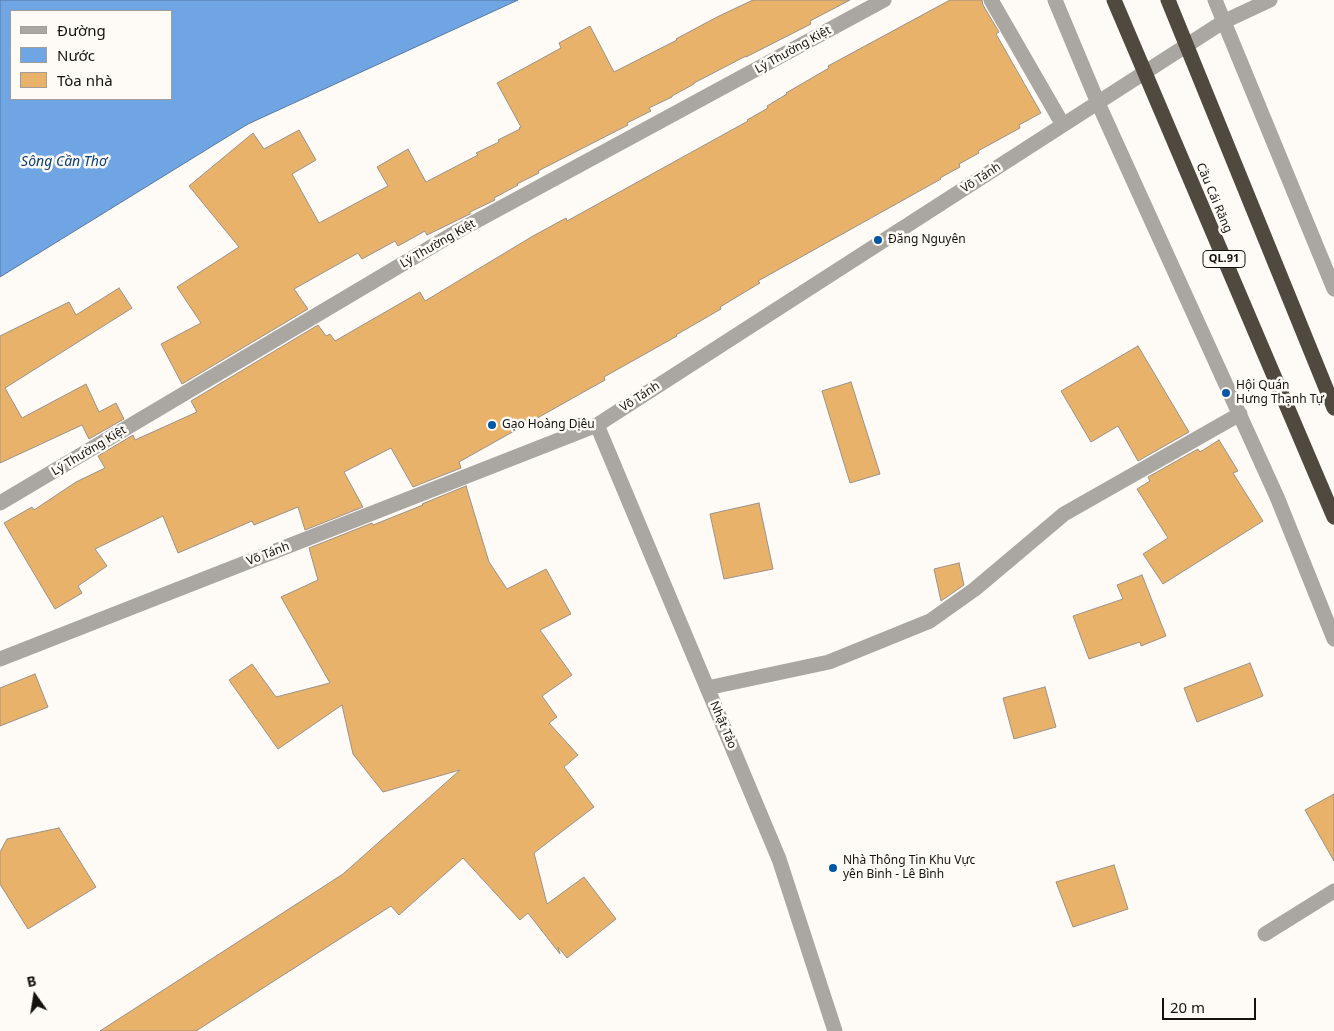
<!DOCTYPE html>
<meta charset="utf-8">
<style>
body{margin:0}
#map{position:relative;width:1334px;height:1031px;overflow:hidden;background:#fefaf6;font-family:"Noto Sans",sans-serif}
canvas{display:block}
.legend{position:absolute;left:10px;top:10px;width:162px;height:90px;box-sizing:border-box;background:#fefaf6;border:1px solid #a19d99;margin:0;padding:6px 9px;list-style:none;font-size:15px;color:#15120e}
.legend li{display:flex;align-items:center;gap:10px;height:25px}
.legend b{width:25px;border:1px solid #a19d99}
.north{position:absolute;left:10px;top:971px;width:50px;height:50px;-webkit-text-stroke:4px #fefaf6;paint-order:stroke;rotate:347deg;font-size:14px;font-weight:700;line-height:20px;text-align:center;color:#15120e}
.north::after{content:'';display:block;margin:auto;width:18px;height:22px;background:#15120e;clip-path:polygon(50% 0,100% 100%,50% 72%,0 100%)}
.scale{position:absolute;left:1162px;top:998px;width:94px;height:22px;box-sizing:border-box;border:2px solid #15120e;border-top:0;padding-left:6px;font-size:15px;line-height:18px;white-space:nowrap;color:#15120e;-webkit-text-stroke:4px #fefaf6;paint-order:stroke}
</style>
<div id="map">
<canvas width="1334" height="1031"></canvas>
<ul class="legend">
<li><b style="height:6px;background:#aaa6a1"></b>Đường</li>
<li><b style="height:14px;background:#70a5e4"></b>Nước</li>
<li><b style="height:14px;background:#e9b26b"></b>Tòa nhà</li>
</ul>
<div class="north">B</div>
<div class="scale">20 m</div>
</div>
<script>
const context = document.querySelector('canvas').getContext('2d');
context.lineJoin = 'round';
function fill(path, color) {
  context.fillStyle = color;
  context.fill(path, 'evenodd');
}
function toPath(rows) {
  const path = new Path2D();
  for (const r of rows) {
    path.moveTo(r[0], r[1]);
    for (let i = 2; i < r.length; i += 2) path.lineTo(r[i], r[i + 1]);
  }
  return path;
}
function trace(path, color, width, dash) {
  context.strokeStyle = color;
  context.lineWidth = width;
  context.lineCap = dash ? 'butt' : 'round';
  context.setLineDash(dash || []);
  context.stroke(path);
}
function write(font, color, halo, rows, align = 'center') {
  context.font = font + ' "Noto Sans",sans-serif';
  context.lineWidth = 5;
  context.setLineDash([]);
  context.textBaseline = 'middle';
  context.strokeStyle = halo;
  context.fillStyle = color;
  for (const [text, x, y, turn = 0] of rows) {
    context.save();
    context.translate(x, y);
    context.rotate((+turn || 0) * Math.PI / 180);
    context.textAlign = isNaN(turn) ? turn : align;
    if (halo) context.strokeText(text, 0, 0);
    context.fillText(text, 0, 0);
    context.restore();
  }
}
const water = toPath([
 [0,0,518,0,248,124,0,277,0,0],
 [11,11,171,11,171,99,11,99,11,11]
]);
fill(water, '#70a5e4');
trace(water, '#5579a4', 1);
const building = toPath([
 [753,0,850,0,810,21,811,24,746,57,746,56,694,83,694,84,672,96,672,97,649,108,651,111,627,123,628,125,538,171,539,173,517,184,518,185,494,198,495,200,470,212,470,214,427,235,425,231,398,246,395,241,362,259,358,253,294,289,308,309,182,384,161,344,201,323,177,287,239,247,189,186,253,133,264,149,299,130,316,160,292,174,319,223,388,186,377,167,408,149,426,182,478,155,476,153,499,142,498,140,520,129,519,128,521,127,497,83,561,48,559,43,590,26,614,72,677,40,676,39,717,17,753,0],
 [950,0,982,0,983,5,999,32,996,34,1041,113,1019,125,1020,128,978,151,979,153,959,164,960,167,940,178,941,179,758,281,760,283,720,307,721,309,676,335,677,336,604,377,605,380,459,462,461,468,413,487,391,448,344,472,363,507,305,530,298,507,254,525,252,521,178,553,163,516,95,549,107,566,78,586,82,593,55,609,4,523,32,507,34,510,76,482,105,468,98,456,133,435,135,440,197,412,191,401,318,325,326,336,330,334,335,341,420,292,425,301,533,236,566,218,567,221,748,121,747,120,768,108,767,106,787,94,786,93,829,68,828,66,950,0],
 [119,288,132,308,5,388,22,418,86,384,99,412,116,403,124,419,89,439,82,425,0,463,0,336,69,302,76,315,119,288],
 [1138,346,1189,432,1138,461,1118,426,1091,442,1061,391,1138,346],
 [851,382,880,474,850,483,822,391,851,382],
 [1219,440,1238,471,1233,473,1263,521,1163,584,1143,554,1168,538,1137,489,1150,481,1148,477,1198,449,1200,452,1219,440],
 [466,486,489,562,507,589,546,569,571,614,540,630,572,675,542,696,557,717,549,723,578,755,564,767,594,807,534,853,547,904,584,877,616,919,567,958,558,947,560,954,528,913,520,920,463,858,399,915,391,906,196,1031,100,1031,343,874,460,770,383,792,353,754,342,705,278,749,229,680,252,664,276,697,330,683,281,597,318,580,309,548,372,523,373,525,423,505,422,504,466,486],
 [759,503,773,569,724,579,710,514,759,503],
 [959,563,964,585,941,601,934,569,959,563],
 [1142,575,1166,636,1141,646,1140,642,1089,659,1073,616,1123,599,1117,585,1142,575],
 [1250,663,1263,696,1197,722,1184,688,1250,663],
 [35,674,48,707,0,726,0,688,35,674],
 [1045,687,1056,727,1014,739,1003,698,1045,687],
 [1334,794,1334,861,1305,810,1334,794],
 [59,828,96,887,28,929,0,884,0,852,7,839,59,828],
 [1114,865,1128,909,1073,927,1056,882,1114,865]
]);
fill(building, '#e9b26b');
trace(building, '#9a9288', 1);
trace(toPath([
 [991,0,1063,125],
 [1055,0,1098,103,1277,497,1334,639],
 [1215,0,1334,289],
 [597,425,779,859,835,1031],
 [0,503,458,231,884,0],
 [0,659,597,425,1223,22,1270,0],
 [707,688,829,662,930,621,975,589,1064,514,1240,414],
 [1265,934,1334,891]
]), '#aaa6a1', 15);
trace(toPath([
 [1114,0,1334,517],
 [1168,0,1334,408]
]), '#504940', 15);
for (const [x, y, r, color] of [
 [878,240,5,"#0157a5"],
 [1226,393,5,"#0157a5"],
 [492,425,5,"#0157a5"],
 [833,868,5,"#0157a5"]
]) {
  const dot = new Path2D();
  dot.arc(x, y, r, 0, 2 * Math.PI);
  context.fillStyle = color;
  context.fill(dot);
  trace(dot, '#fefaf6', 2);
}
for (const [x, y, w] of [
 [1224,259,42]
]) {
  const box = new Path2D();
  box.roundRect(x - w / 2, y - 8.5, w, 17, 4);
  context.fillStyle = '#fefaf6';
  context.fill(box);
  trace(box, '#15120e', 1);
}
write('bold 11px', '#15120e', null, [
 ["QL.91",1224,259]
]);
write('12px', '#15120e', '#fefaf6', [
 ["Lý Thường Kiệt",793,50,-29],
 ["Võ Tánh",981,178,-33],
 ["Cầu Cái Răng",1214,198,67],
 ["Lý Thường Kiệt",438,244,-30],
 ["Võ Tánh",640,397,-33],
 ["Lý Thường Kiệt",89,451,-31],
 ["Võ Tánh",268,554,-21],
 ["Nhật Tảo",723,725,67]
]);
write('12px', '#15120e', '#fefaf6', [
 ["Đăng Nguyên",888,240],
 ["Hội Quán",1236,386],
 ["Hưng Thạnh Tự",1236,400],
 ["Gạo Hoàng Dịêu",502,425],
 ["Nhà Thông Tin Khu Vực",843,861],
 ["yên Binh - Lê Bình",843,875]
], 'left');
write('italic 14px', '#08407a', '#fefaf6', [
 ["Sông Cần Thơ",64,162]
]);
</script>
